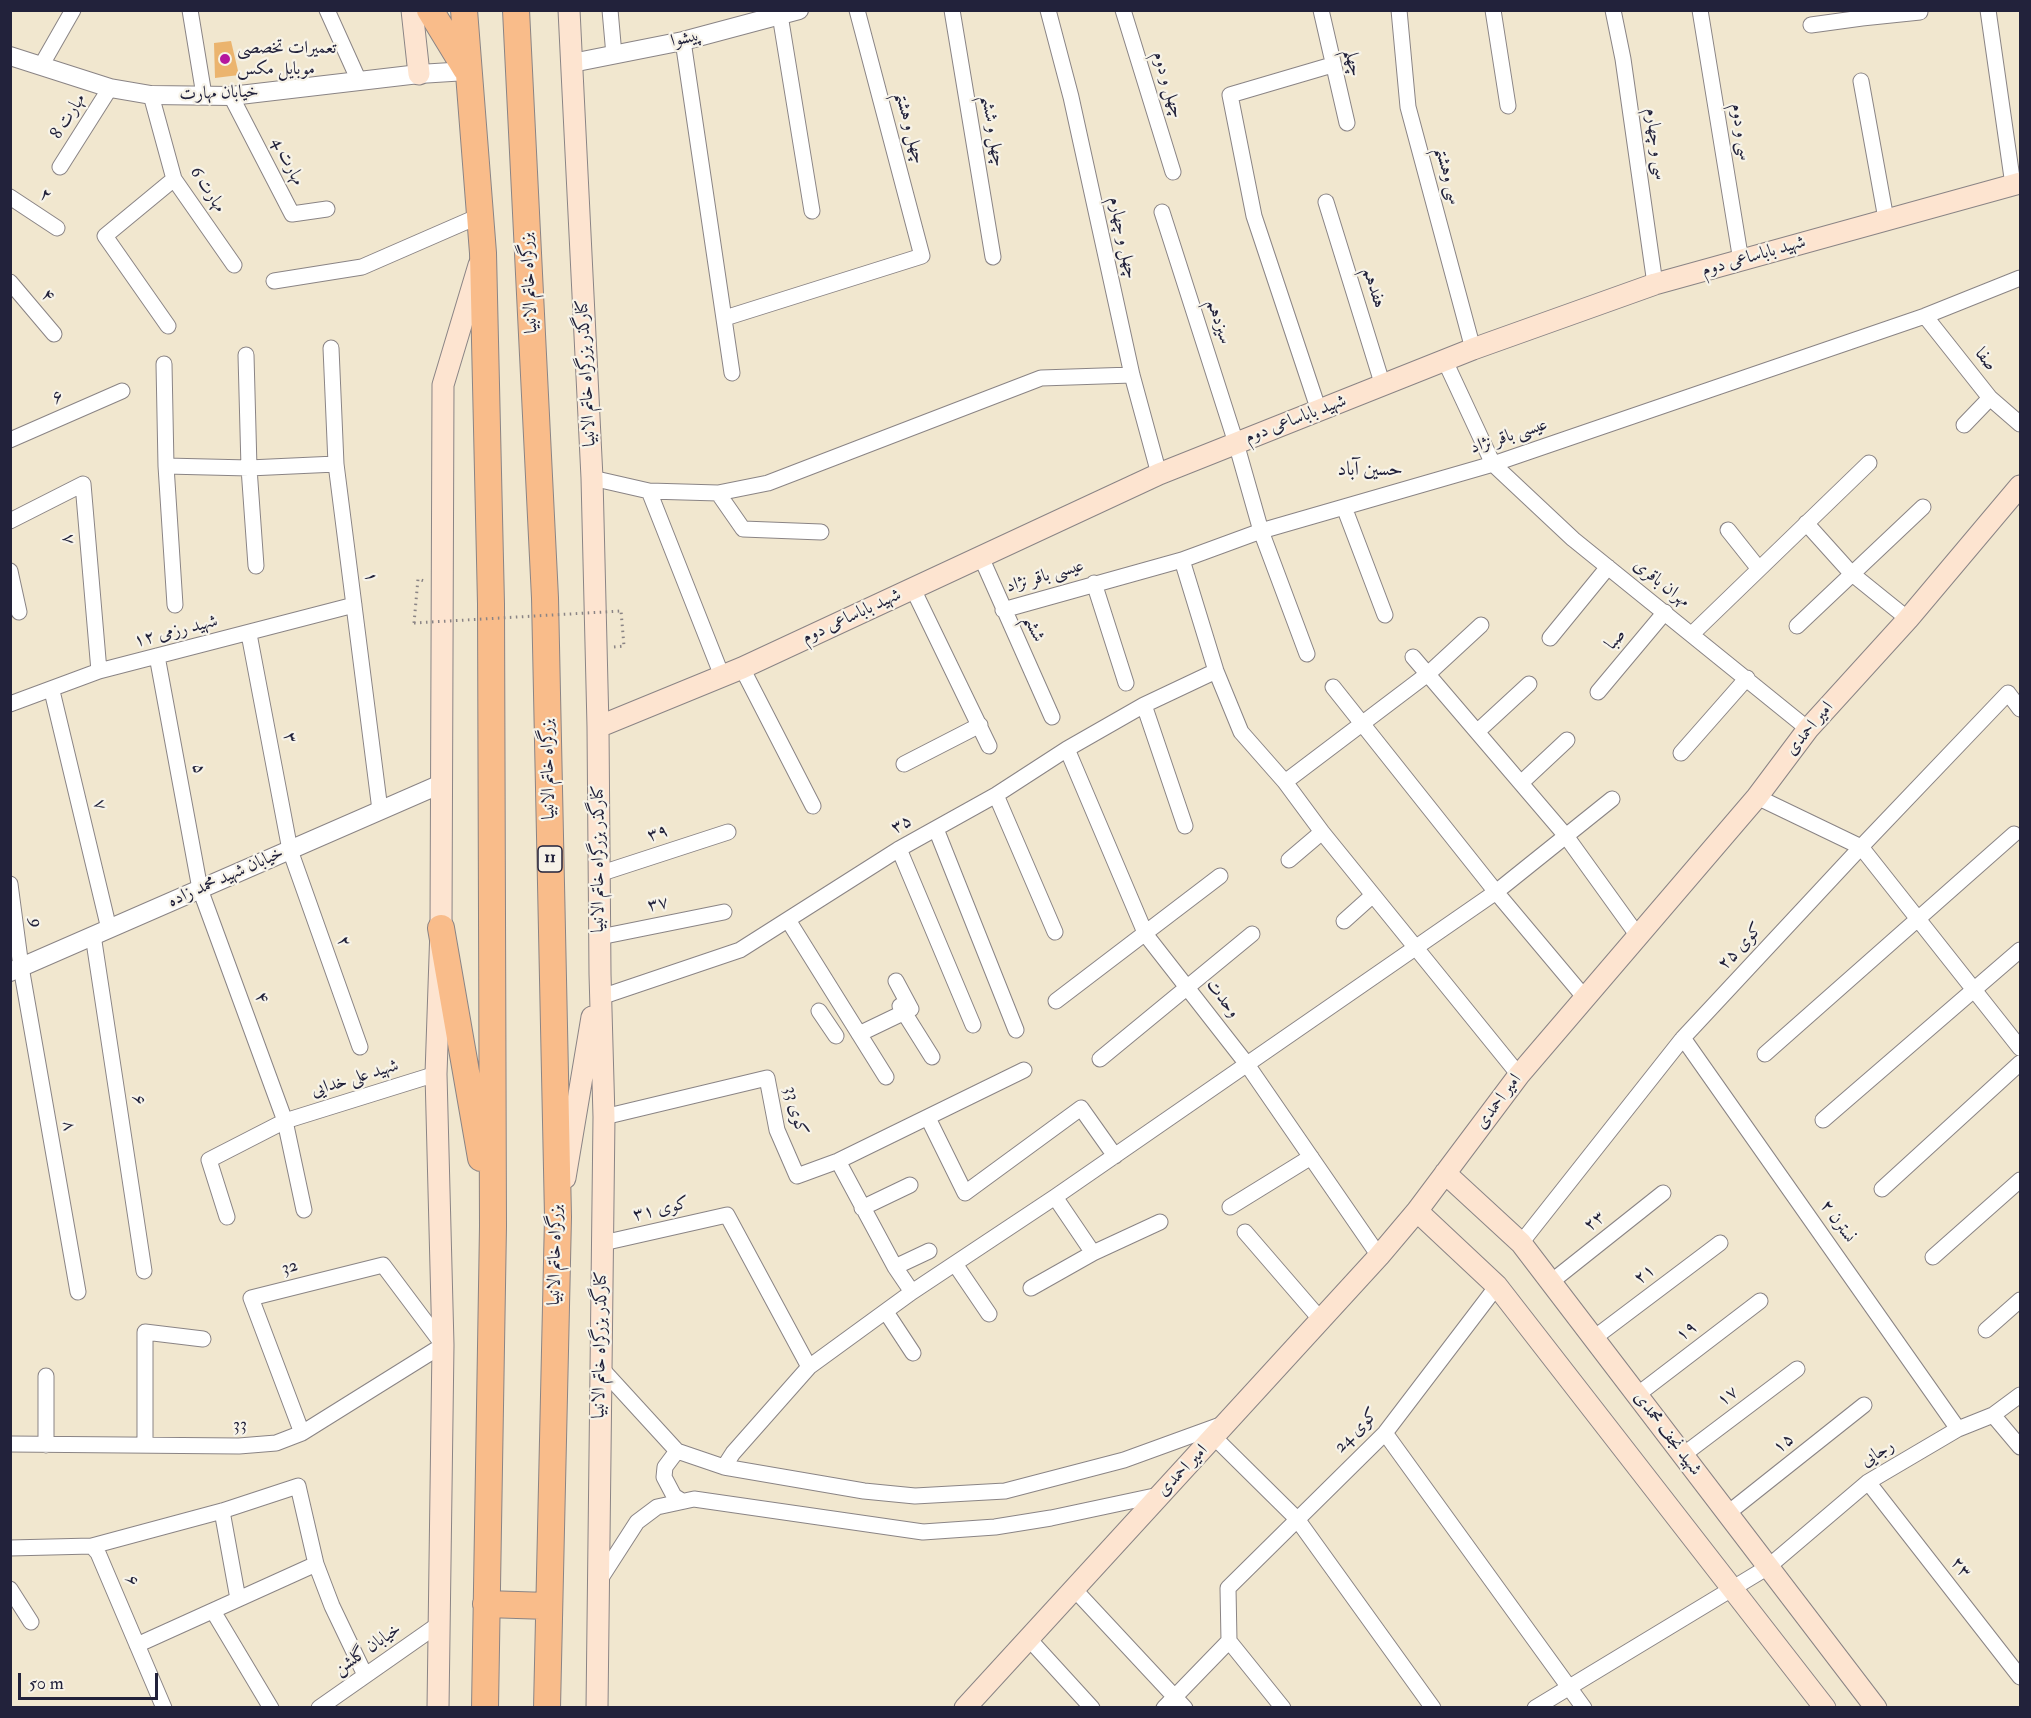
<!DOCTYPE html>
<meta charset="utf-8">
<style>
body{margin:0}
#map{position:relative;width:2031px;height:1718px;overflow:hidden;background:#f1e7cf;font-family:"IM FELL Double Pica",serif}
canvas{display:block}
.frame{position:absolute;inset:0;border:12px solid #22223b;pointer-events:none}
.scale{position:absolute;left:18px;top:1673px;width:140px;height:27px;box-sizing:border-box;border:3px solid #22223b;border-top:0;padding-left:8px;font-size:18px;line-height:21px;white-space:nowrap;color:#22223b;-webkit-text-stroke:4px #f7f3e8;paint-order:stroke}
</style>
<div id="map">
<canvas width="2031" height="1718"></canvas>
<div class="frame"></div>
<div class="scale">50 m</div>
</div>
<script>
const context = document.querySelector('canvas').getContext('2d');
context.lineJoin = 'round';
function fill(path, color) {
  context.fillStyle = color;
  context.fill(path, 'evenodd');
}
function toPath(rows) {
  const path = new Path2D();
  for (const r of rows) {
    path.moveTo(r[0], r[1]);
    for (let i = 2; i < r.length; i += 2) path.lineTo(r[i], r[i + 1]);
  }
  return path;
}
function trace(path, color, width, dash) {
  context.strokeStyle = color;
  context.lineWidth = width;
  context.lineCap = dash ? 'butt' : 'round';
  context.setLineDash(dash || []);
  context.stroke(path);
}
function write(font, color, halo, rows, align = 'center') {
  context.font = font + ' "IM FELL Double Pica",Amiri,serif';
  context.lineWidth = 4.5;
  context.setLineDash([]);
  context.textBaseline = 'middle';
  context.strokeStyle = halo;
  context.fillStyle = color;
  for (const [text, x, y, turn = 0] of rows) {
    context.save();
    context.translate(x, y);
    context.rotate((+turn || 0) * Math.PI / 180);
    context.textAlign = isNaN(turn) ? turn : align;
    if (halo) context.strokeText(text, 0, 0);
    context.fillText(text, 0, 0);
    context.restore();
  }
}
fill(toPath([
 [231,41,239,75,215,78,214,43]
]), '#ebb46e');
const minor = toPath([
 [190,10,204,95],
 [327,10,359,81],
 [610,10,614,55],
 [952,10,993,257],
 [1048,10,1071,97,1132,375,1159,474],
 [1123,10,1173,172],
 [1321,10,1347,123],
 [1399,10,1408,107,1473,349],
 [1493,10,1508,106],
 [1613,10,1623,59,1655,284],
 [1700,10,1741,261],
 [1988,10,2013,185],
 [780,15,812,211],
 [1862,18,1920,12],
 [1811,25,1862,18,1861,10],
 [683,41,732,373],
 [41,66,73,10],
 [1861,81,1886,219],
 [151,95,174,179,234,265],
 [231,96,292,214,327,209],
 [60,167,110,88],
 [10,197,57,228],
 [1326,202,1383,386],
 [1162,212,1236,443,1261,531,1307,654],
 [274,281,362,267,479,216],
 [10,282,54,334],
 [1925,316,1990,398,2020,424],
 [725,318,922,256,857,10],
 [168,326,105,236,174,179],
 [331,348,336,464,380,810],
 [246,355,249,468,256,566],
 [1445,361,1493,464,1573,539,1808,729],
 [164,364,166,466,175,605],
 [1319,411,1254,216,1230,95,1332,65],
 [1964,425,1990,398],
 [10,440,122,391],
 [166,466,249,468,336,464],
 [592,478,649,491,718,493,768,483,1041,378,1132,375],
 [649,491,722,676],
 [718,493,743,529,821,532],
 [1344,507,1385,615],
 [10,521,83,484,99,671],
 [1806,523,1851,573,1908,619],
 [1728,530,1759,569],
 [981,557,1052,717],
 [1182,560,1216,671,1241,732,1285,782,1322,832,1519,1075],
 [10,571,19,612],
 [1094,583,1126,683],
 [913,589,989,746],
 [1003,610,1182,560,1261,531,1493,464,1925,316,2020,278],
 [1797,626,1923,507],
 [249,634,290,850,360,1047],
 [1692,634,1869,463],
 [1550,638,1608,567],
 [157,656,200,889,285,1121,304,1210],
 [1413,657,1566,836,1638,936],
 [742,668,813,806],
 [1333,687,1496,892,1585,998],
 [52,691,109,929],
 [1598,692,1665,612],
 [10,704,99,671,354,605],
 [1144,705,1185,826],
 [1478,731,1529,684],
 [1067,749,1146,935,1246,1063,1379,1256],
 [1681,753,1747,678],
 [904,764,980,725],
 [1285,782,1429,673,1481,625],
 [1521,783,1567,740],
 [996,795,1055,932],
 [1757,797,1861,847,2020,1048],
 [936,829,1016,1030],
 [899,849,973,1025],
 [1289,860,1322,832],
 [599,874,728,832],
 [10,884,21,967,78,1292],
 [788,920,886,1077],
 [1344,921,1373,895],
 [93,935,144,1271],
 [600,937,724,912],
 [601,997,740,950,899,849,996,795,1067,749,1144,705,1216,671],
 [1056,1001,1220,876],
 [900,1006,932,1057],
 [819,1011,836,1036],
 [859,1034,911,1009,896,981],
 [1683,1038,1958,1429],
 [1765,1054,2014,834],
 [1100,1059,1252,934],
 [604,1117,767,1078,777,1130,797,1176,838,1161,1024,1070],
 [928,1118,965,1193,1081,1108,1115,1156],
 [1823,1120,2020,950],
 [838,1161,895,1267,912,1292],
 [1882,1189,2020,1063],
 [1055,1197,1093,1253],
 [1230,1207,1311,1157],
 [862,1208,910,1185],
 [227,1217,209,1160,285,1121,436,1074],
 [1245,1232,1321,1320],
 [603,1243,727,1215,809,1367],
 [1521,1243,1683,1038,1861,847,2008,693,2020,709],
 [1933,1257,2020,1180],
 [955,1264,989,1314],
 [895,1267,929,1251],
 [1551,1282,1663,1193],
 [1031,1288,1093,1253,1160,1222],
 [886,1312,913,1353],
 [1986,1330,2020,1300],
 [1594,1338,1720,1243],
 [601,1368,677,1451,724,1467,864,1491,915,1496,1005,1491,1124,1460,1223,1424],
 [1637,1395,1760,1301],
 [1993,1415,2020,1447],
 [1385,1433,1584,1708],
 [1215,1438,1297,1519,1433,1708],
 [10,1444,239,1446,276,1443,302,1433,443,1345,383,1265,251,1298,302,1433],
 [46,1445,46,1376],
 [145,1445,145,1332,203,1339],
 [677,1451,665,1467,664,1477,674,1496,682,1501],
 [1683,1455,1797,1369],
 [724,1467,733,1453,809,1367,912,1292,1055,1197,1496,892,1612,799],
 [1868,1482,2020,1677],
 [222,1511,238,1599],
 [1728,1513,1864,1405],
 [92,1546,222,1511,298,1486,316,1564,332,1606,365,1675],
 [10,1548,92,1546,98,1553,164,1708],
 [599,1581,637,1522,657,1507,694,1499,923,1532,995,1527,1051,1518,1159,1495],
 [10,1589,31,1622],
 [1075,1590,1185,1708],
 [213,1611,271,1708],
 [1029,1639,1092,1708],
 [1229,1641,1283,1708],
 [137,1645,316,1564],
 [319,1708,439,1624],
 [1164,1708,1229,1641,1228,1588,1385,1433,1497,1286],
 [1535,1708,1768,1567,1868,1482,1958,1429,1993,1415,2020,1395]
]);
const tertiary = toPath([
 [10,56,110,88,151,95,231,96,419,74,467,71],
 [572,63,683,41,799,10],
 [10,972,441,784]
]);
const secondary = toPath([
 [412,10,419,74],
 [569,10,592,478,598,727,600,974,604,1117,597,1708],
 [598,727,742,668,1159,474,1473,349,1655,284,2020,183],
 [1445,1173,1521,1243,1876,1708],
 [565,1178,592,1017],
 [1417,1211,1497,1286,1825,1708],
 [438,1708,443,1345,436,1074,441,928,443,385,479,265],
 [965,1708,1379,1256,1417,1211,1519,1075,1757,797,1808,729,1908,619,2020,486]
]);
const trunk = toPath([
 [430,10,466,69],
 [464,10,483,253,491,604,493,1226,485,1708],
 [516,10,545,598,558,1217,547,1708],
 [441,928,481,1158],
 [486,1604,548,1606]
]);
trace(minor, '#8a8485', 17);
trace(tertiary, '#8a8485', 20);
trace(secondary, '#8a8485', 23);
trace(trunk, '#8a8485', 28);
trace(toPath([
 [414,623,418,579,424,581],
 [614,647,624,646,621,611]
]), '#8a8485', 3, [1.5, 4.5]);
trace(minor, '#fff', 15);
trace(tertiary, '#fff', 18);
trace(secondary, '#fde4d0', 21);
trace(trunk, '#f9bc8a', 26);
trace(toPath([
 [414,623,621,611]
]), '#8a8485', 3, [1.5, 4.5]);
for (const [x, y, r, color] of [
 [225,59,6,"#b5179e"]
]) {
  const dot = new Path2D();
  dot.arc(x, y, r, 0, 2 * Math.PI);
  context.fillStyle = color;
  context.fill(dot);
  trace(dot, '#f7f3e8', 2);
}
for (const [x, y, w] of [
 [550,859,24]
]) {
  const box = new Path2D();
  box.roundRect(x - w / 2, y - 13, w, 26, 4.5);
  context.fillStyle = '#f7f3e8';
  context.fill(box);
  trace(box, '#22223b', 1.5);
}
write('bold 16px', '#22223b', null, [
 ["11",550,859]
]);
write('18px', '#22223b', '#f7f3e8', [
 ["پیشوا",686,39,-13],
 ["چهلم",1352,63,77],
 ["چهل و دوم",1167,85,73],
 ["خیابان مهارت",219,94,-2],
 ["مهارت 8",69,117,-58],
 ["چهل و هشتم",909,128,75],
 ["چهل و ششم",992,131,80],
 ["سی و دوم",1740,132,81],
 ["سی و چهارم",1655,144,82],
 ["مهارت 4",287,162,63],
 ["سی وهشتم",1447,176,75],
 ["مهارت 6",207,190,57],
 ["۲",45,196,34],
 ["چهل و چهارم",1122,238,78],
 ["شهید باباساعی دوم",1754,257,-16],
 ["بزرگراه خاتم الانبیا",530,283,-93],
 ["هفدهم",1373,288,73],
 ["۴",47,296,50],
 ["سیزدهم",1218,322,72],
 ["صفا",1985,360,51],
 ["کنارگذر بزرگراه خاتم الانبیا",587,373,-93],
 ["۶",58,398,-23],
 ["شهید باباساعی دوم",1296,420,-21],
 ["عیسی باقر نژاد",1509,437,-18],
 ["۸",68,539,-95],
 ["۱",370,577,83],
 ["عیسی باقر نژاد",1045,577,-16],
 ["مهران باقری",1661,584,38],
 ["شهید باباساعی دوم",852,617,-25],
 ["ششم",1033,629,65],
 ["شهید رزمی ۱۲",176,632,-14],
 ["صبا",1616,640,-50],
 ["امیر احمدی",1810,729,-50],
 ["۳",289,738,79],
 ["۵",198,769,80],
 ["بزرگراه خاتم الانبیا",549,769,-91],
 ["۷",99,805,76],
 ["۳۵",902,825,-29],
 ["۳۹",658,834,-18],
 ["کنارگذر بزرگراه خاتم الانبیا",599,859,-90],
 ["خیابان شهید محمد زاده",226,878,-24],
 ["۳۷",658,905,-11],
 ["9",35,923,83],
 ["۲",343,942,70],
 ["کوی ۲۵",1741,947,-47],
 ["۴",261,998,70],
 ["وحدت",1222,999,52],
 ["شهید علی خدایی",355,1079,-17],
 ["۶",138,1100,81],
 ["امیر احمدی",1499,1102,-53],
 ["کوی 33",795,1111,76],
 ["۸",68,1126,80],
 ["کوی ۳۱",661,1210,-13],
 ["۲۳",1595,1222,-38],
 ["نسترن ۲",1837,1222,55],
 ["بزرگراه خاتم الانبیا",556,1255,-89],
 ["32",290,1268,-14],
 ["۲۱",1645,1275,-37],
 ["۱۹",1687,1332,-38],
 ["کنارگذر بزرگراه خاتم الانبیا",601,1345,-89],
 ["۱۷",1728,1397,-37],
 ["33",240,1426,-2],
 ["کوی 24",1357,1431,-46],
 ["شهید نجف محمدی",1667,1434,53],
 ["۱۵",1784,1444,-39],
 ["رجایی",1878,1454,-31],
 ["امیر احمدی",1183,1471,-46],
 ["۲۳",1960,1568,52],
 ["۶",131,1581,67],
 ["خیابان گلشن",368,1650,-35]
]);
write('18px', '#22223b', '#f7f3e8', [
 ["تعمیرات تخصصی",237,49],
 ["موبایل مکس",237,70]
], 'left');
write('20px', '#22223b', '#f7f3e8', [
 ["حسین آباد",1370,471]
]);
</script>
